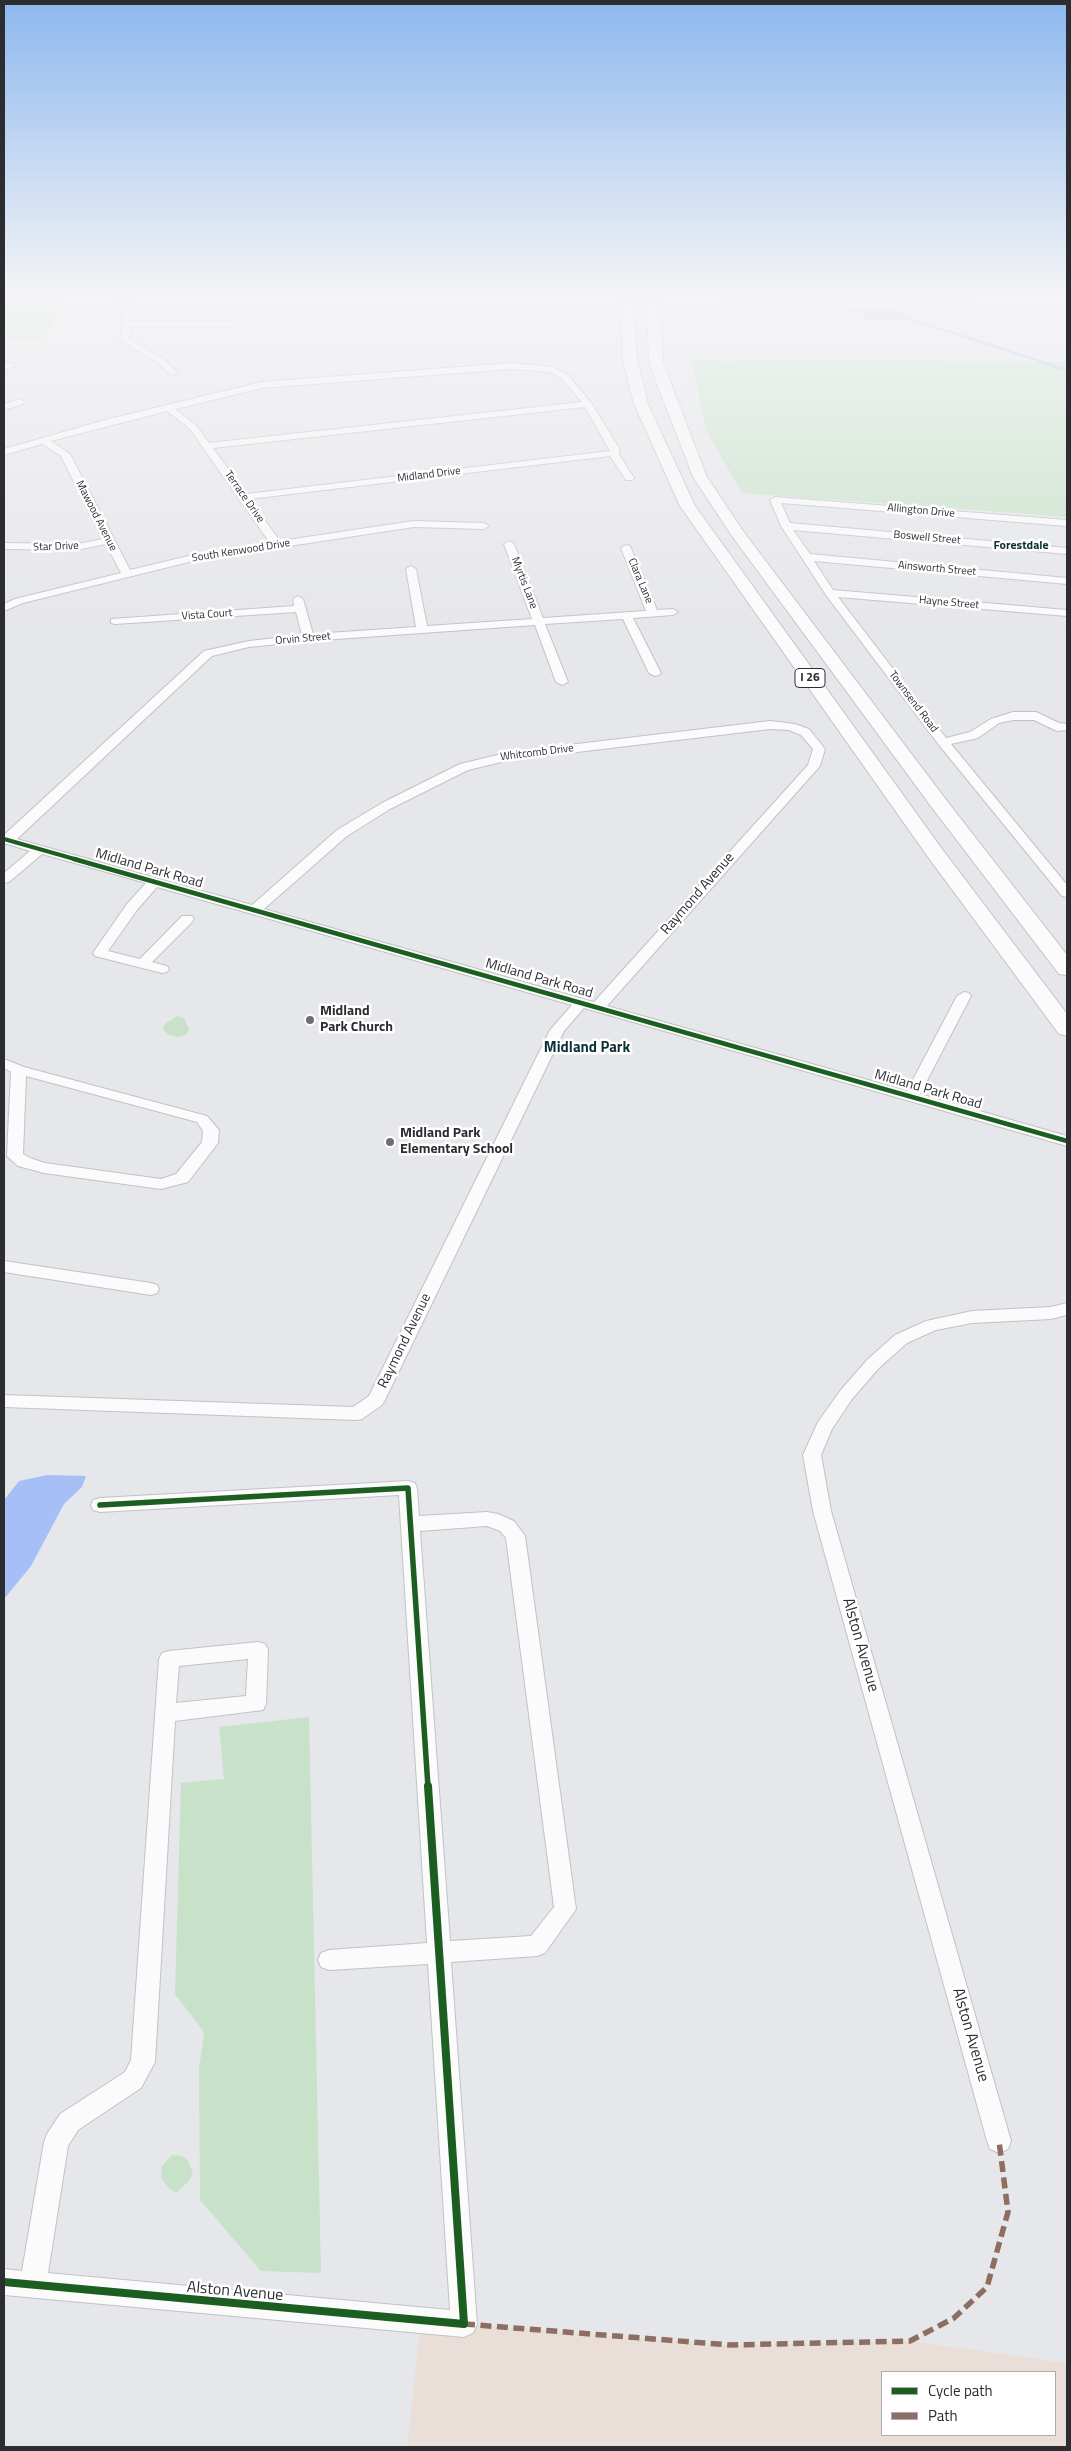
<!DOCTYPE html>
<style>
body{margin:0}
#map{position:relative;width:1071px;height:2451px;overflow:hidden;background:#e6e7eb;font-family:"Titillium Web",sans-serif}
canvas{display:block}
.frame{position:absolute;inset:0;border:5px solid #2c2d30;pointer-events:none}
.legend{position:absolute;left:881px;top:2371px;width:175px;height:65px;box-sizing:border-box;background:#fff;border:1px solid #ababac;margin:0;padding:6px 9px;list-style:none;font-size:15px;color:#2c2d30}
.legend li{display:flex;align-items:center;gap:10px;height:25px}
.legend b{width:25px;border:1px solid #ababac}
</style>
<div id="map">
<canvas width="1071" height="2451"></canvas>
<div class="frame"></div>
<ul class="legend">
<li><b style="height:6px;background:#1b5e20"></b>Cycle path</li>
<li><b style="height:6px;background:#8d6e63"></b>Path</li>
</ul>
</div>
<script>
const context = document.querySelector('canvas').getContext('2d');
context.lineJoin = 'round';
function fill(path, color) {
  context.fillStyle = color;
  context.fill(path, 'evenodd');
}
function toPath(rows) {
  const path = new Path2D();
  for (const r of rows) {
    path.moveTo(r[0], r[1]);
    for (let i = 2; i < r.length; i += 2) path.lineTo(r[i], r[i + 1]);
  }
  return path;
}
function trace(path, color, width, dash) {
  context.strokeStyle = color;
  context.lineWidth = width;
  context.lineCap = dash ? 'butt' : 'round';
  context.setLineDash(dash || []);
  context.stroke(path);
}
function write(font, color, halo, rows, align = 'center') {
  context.font = font + ' "Titillium Web",sans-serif';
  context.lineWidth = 5;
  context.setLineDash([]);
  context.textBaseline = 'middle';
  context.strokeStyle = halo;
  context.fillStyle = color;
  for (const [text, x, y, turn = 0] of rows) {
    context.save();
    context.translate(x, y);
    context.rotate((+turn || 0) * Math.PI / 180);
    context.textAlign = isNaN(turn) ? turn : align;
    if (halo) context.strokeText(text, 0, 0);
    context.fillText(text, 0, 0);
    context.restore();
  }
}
fill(toPath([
 [421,2320,730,2345,910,2341,1067,2363,1067,2447,407,2447],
 [882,2372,1055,2372,1055,2435,882,2435]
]), '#e9dfd8');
fill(toPath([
 [66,293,43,341,4,341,4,294],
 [690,358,727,362,741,360,837,360,1067,362,1067,517,742,493,707,432],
 [177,1016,184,1018,189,1029,186,1035,179,1037,169,1035,163,1030,165,1024],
 [309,1717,321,2273,261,2271,200,2200,199,2069,204,2032,175,1994,181,1783,224,1779,219,1727],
 [172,2155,182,2156,188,2161,193,2173,189,2181,176,2193,168,2188,161,2177,162,2166]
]), '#c7e2c9');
fill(toPath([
 [844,309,901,311,906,320,869,321,865,320,863,314,844,312],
 [47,1475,86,1476,82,1487,64,1504,31,1566,4,1599,4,1500,19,1481]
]), '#a6bff6');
trace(toPath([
 [815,292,859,301,888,311],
 [898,315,1067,370]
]), '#a6bff6', 2.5);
const minor = toPath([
 [128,292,137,292,127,301,131,322,229,322,233,324,229,326,131,327,128,339,164,359,178,373,171,375,158,363,120,340,123,325,119,300,128,292],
 [730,298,1067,307,1067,311,727,302,727,298,730,298],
 [4,363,12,363,16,366,4,369,4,363],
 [511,363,552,367,567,374,592,404,620,450,618,453,634,478,632,480,626,480,610,456,249,499,280,541,414,521,484,523,489,526,484,529,414,527,197,560,23,603,4,611,4,604,15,599,121,573,106,544,77,550,4,549,4,543,77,544,103,539,61,456,42,444,4,455,4,449,109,419,262,382,511,363],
 [511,369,550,372,561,378,582,402,209,443,196,425,175,409,262,388,511,369],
 [585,407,610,451,246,494,213,448,585,407],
 [167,411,190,429,270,543,197,554,130,570,70,454,51,441,167,411],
 [20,399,24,402,23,404,4,410,4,404,20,399],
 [775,497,1067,520,1067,526,781,503,790,523,1067,548,1067,554,793,530,810,554,1067,578,1067,584,814,561,833,590,1067,610,1067,616,838,597,946,738,970,732,991,719,1013,712,1036,712,1059,723,1067,724,1067,730,1057,731,1034,720,1013,720,999,723,978,738,951,744,1067,885,1067,897,1062,896,939,745,826,595,781,526,770,500,775,497],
 [509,541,514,544,543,618,646,611,621,548,626,545,630,546,657,610,673,609,678,612,673,615,633,618,661,673,659,675,655,676,649,673,623,619,545,624,568,682,562,685,556,682,535,625,308,641,249,647,212,656,17,839,252,905,337,830,382,803,460,764,510,752,770,721,795,724,809,729,825,749,820,766,607,1006,907,1091,957,996,964,992,969,993,971,996,920,1094,1067,1136,1067,1146,584,1008,564,1031,385,1400,382,1405,362,1419,356,1420,4,1407,4,1395,353,1407,369,1396,550,1030,572,1005,157,887,137,910,108,951,140,959,182,916,192,916,194,919,192,922,152,962,167,966,169,969,167,972,162,973,95,956,93,953,95,950,127,904,146,883,42,854,9,882,4,883,4,873,30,851,4,843,4,835,204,651,249,641,302,635,296,612,115,624,111,623,111,619,294,606,293,599,298,596,303,599,313,634,416,627,406,569,411,566,416,569,427,626,532,619,504,544,509,541],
 [770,729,789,730,801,735,813,749,808,765,594,1002,264,909,347,836,390,809,468,770,510,760,770,729],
 [4,1059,24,1067,207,1116,219,1130,218,1143,188,1182,161,1189,44,1173,18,1166,7,1156,11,1072,4,1068,4,1059],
 [26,1076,197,1122,203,1131,202,1142,176,1174,161,1179,45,1163,30,1158,23,1154,26,1076],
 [4,1261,151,1283,157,1285,159,1289,157,1293,151,1295,4,1272,4,1261],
 [1067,1303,1067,1315,1051,1319,972,1323,936,1330,907,1343,879,1368,852,1399,832,1429,821,1455,831,1511,1011,2141,1008,2149,999,2153,990,2149,987,2141,813,1511,803,1455,818,1422,840,1391,867,1360,895,1335,926,1321,972,1311,1051,1307,1067,1303],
 [408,1481,415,1483,417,1488,419,1516,487,1512,498,1514,514,1521,525,1536,576,1909,545,1953,537,1956,451,1962,477,2324,473,2333,464,2337,4,2295,4,2269,22,2271,44,2142,47,2134,60,2114,125,2072,131,2060,159,1659,162,1653,169,1651,258,1642,265,1644,268,1650,266,1704,263,1710,175,1721,155,2062,141,2088,78,2130,68,2146,48,2273,450,2310,428,1964,329,1970,321,1967,318,1960,321,1953,329,1950,427,1943,399,1495,100,1512,93,1510,91,1505,93,1500,100,1498,408,1481],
 [487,1526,500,1531,506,1538,554,1907,531,1936,450,1941,420,1531,487,1526],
 [248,1659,246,1696,176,1703,179,1666,248,1659]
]);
const highway = toPath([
 [621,292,633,292,637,360,648,404,695,506,942,849,1067,1014,1067,1036,1059,1034,928,857,680,506,634,404,623,360,621,292],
 [647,292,659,292,663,363,707,477,743,531,947,801,1067,955,1067,975,1059,974,933,809,732,536,693,477,649,363,647,292]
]);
trace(minor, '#c2c2c6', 2);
trace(highway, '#c2c2c6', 2);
fill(minor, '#fbfbfc');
fill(highway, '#fbfbfc');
trace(toPath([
 [464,2324,730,2345,910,2341,954,2318,987,2287,1008,2212,999,2141]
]), '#8d6e63', 5.5, [11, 5.5]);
trace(toPath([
 [4,839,78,860]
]), '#1b5e20', 4);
trace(toPath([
 [74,859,1067,1141]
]), '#1b5e20', 4.5);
trace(toPath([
 [100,1505,408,1488,428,1787]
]), '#1b5e20', 5.5);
trace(toPath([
 [4,2282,464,2324,428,1786]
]), '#1b5e20', 8);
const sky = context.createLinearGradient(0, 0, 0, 635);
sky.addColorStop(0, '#8db8ee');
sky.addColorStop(0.46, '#f4f4f6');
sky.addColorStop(1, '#f4f4f600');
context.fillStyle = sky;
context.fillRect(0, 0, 1071, 635);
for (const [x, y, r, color] of [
 [310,1020,5,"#6d6e71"],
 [390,1142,5,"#6d6e71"]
]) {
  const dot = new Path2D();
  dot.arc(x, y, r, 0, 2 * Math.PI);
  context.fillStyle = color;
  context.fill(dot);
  trace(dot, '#fff', 2);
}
write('11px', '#2c2d30', '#fff', [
 ["Midland Drive",429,475,-7],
 ["Terrace Drive",244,497,55],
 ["Allington Drive",921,511,5],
 ["Mawood Avenue",96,516,63],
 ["Boswell Street",927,538,5],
 ["Star Drive",56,547,-2],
 ["South Kenwood Drive",241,551,-9],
 ["Ainsworth Street",937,569,5],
 ["Clara Lane",640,581,67],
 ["Myrtis Lane",524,583,69],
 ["Hayne Street",949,603,5],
 ["Vista Court",207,615,-4],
 ["Orvin Street",303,639,-5],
 ["Townsend Road",913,702,53],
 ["Whitcomb Drive",537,753,-7]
]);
write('bold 12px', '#0e3036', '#fff', [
 ["Forestdale",1021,546]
]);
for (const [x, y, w] of [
 [810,678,30]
]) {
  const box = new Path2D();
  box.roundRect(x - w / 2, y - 9.5, w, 19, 4);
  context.fillStyle = '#fff';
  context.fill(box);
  trace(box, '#2c2d30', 1);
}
write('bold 12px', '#2c2d30', null, [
 ["I 26",810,678]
]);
write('14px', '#2c2d30', '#fff', [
 ["Midland Park Road",149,869,16],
 ["Raymond Avenue",698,894,-49],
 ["Midland Park Road",539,979,16],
 ["Midland Park Road",928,1090,16],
 ["Raymond Avenue",405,1341,-64]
]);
write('bold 14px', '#2c2d30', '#fff', [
 ["Midland",320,1012],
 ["Park Church",320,1028],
 ["Midland Park",400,1134],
 ["Elementary School",400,1150]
], 'left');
write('bold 15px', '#0e3036', '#fff', [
 ["Midland Park",587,1048]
]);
write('16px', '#2c2d30', '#fff', [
 ["Alston Avenue",860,1645,74],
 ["Alston Avenue",970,2035,74],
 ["Alston Avenue",235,2292,5]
]);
</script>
